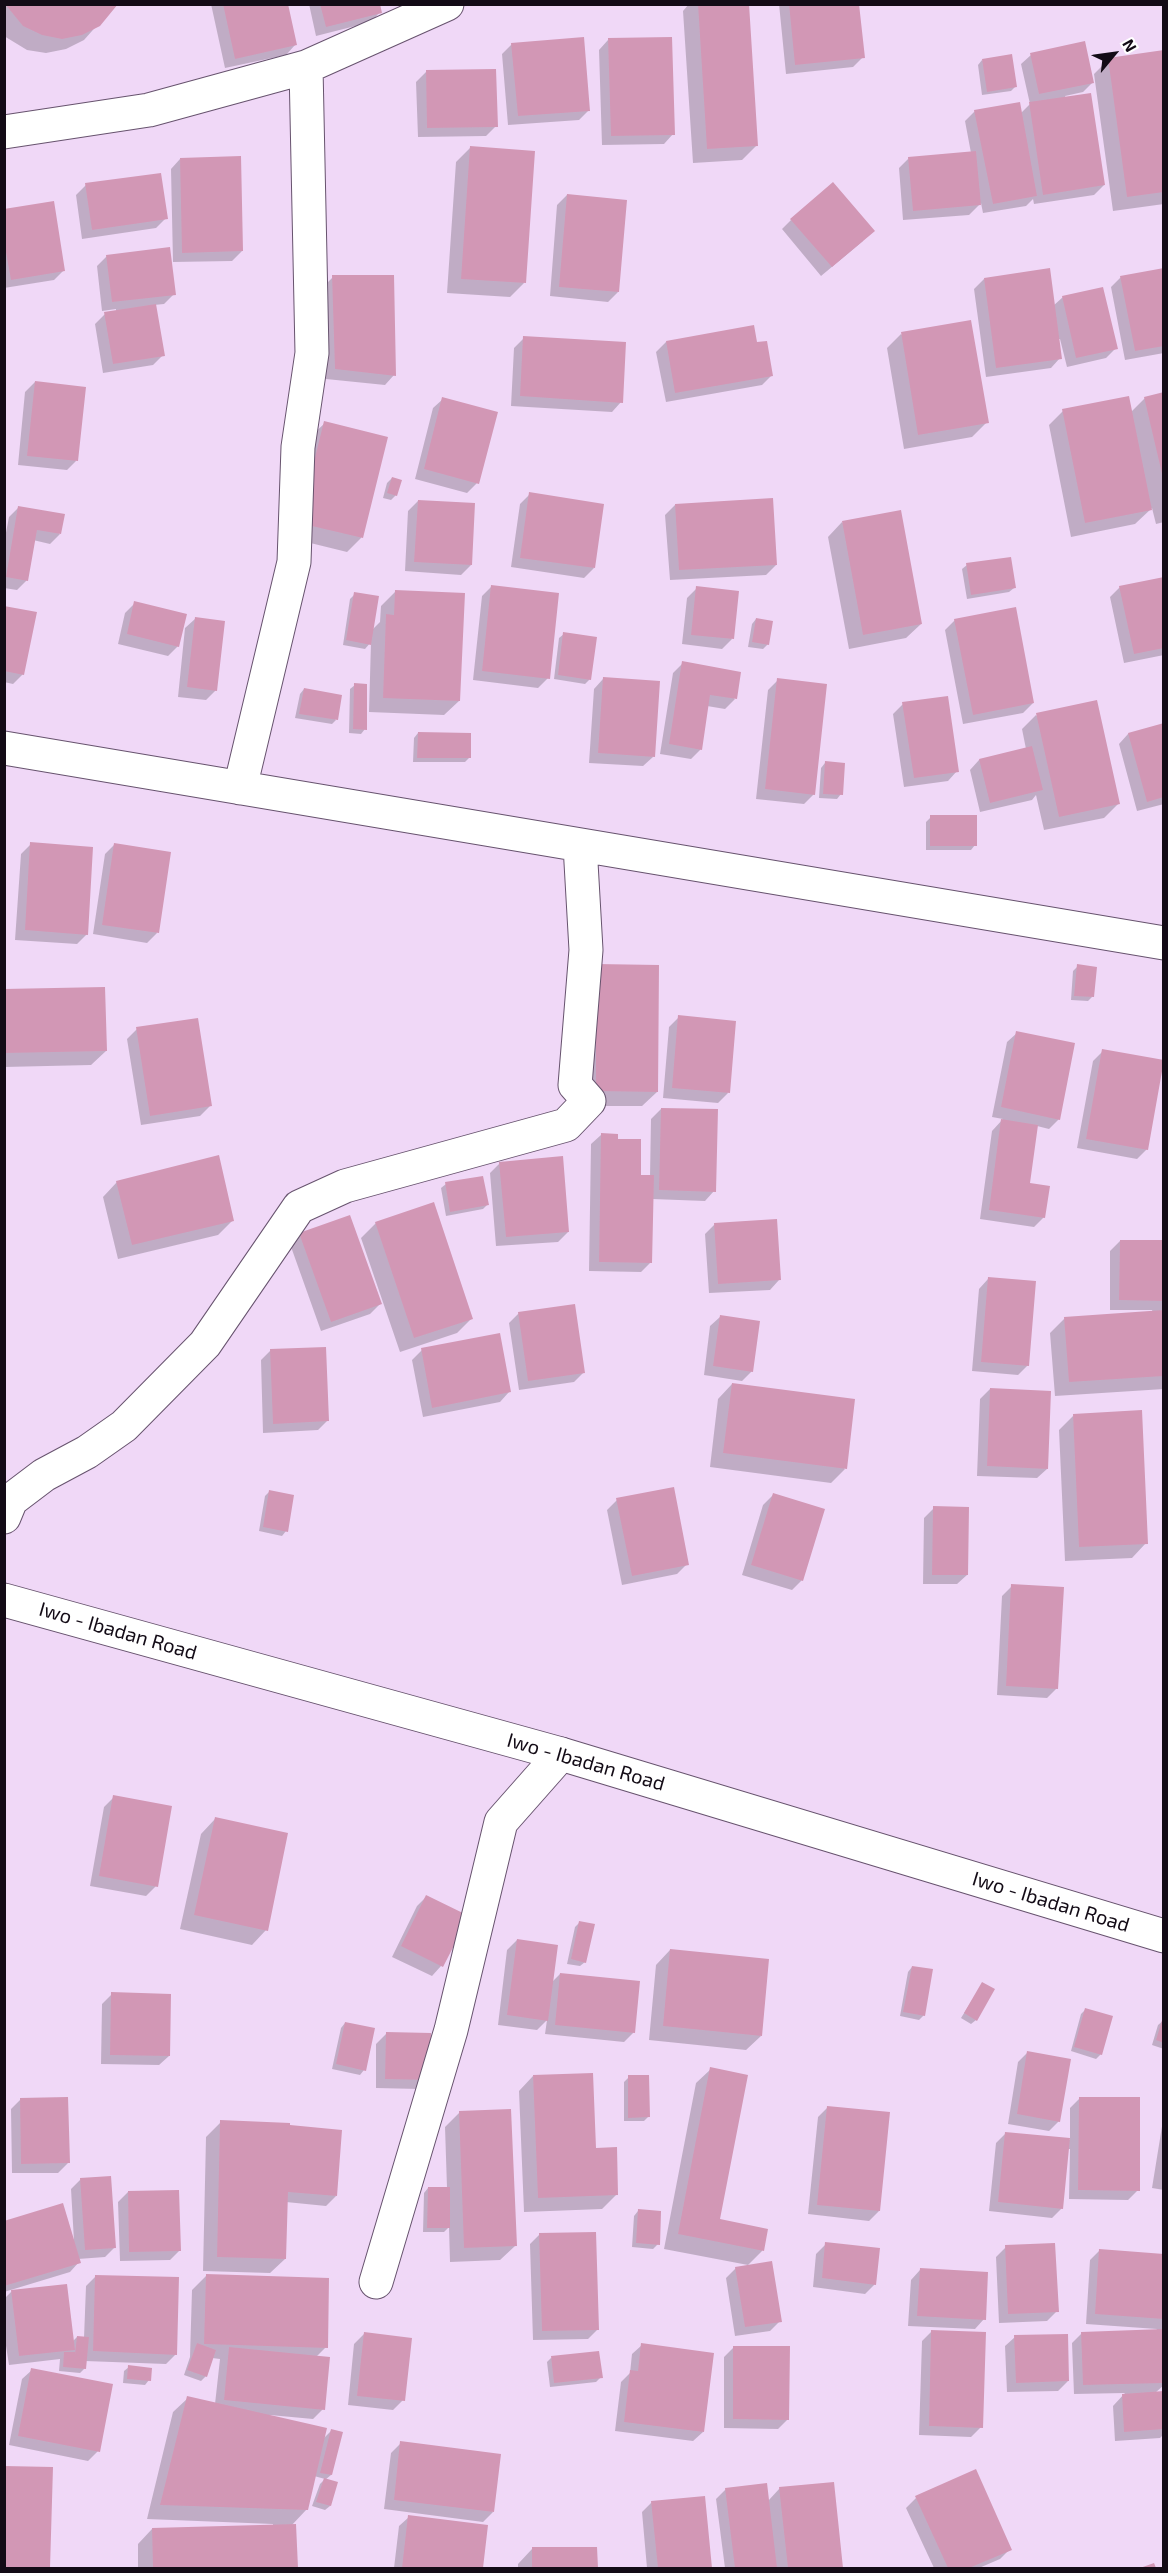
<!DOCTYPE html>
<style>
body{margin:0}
#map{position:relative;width:1168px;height:2573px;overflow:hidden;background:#f0d8f7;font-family:"Exo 2",sans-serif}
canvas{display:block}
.frame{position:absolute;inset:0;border:6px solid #130b16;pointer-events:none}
.north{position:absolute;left:1084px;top:24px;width:60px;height:60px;-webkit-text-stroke:4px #fff;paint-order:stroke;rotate:61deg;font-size:16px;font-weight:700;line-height:24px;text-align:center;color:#130b16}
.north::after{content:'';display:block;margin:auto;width:21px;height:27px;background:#130b16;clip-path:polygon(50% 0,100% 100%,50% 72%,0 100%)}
</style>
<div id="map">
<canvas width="1168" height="2573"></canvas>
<div class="frame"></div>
<div class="north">N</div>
</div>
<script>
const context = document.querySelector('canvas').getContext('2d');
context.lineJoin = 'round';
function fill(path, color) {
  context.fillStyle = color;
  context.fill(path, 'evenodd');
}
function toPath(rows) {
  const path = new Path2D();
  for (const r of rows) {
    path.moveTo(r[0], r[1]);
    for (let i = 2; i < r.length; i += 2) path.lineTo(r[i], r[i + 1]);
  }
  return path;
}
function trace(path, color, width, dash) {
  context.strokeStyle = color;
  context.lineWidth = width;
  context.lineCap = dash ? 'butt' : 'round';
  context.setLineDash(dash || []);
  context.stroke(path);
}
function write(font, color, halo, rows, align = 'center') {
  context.font = font + ' "Exo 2",sans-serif';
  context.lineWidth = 6;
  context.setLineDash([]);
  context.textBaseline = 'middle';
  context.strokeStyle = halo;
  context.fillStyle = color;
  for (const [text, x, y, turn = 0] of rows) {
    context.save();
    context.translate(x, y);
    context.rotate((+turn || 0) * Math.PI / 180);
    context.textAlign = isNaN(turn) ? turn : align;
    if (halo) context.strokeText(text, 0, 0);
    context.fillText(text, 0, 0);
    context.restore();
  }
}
fill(toPath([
 [4,4,116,4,84,40,66,49,46,53,27,50,4,36],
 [211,4,287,4,295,45,286,55,225,68],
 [309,4,378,4,380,12,371,22,316,36],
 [689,4,747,4,757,145,742,160,693,163,683,11],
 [779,4,858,4,863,57,853,67,786,74],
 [608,40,673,134,664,144,602,145,599,50],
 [512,44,589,110,579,120,508,125,502,54],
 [1031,55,1093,82,1083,92,1065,96,1104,185,1094,195,1034,204,1033,199,1026,206,983,213,981,203,969,215,903,220,899,168,909,158,971,153,965,121,975,111,1021,113,1030,104,1021,64],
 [1109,59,1164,61,1164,204,1113,211,1094,74],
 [982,60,1015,87,1011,91,982,95,978,65],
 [426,72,496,126,486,136,418,137,416,82],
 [470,148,524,283,510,297,447,293,456,162],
 [180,159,242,251,232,261,173,262,171,169],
 [86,185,166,218,156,228,82,239,76,195],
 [567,195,618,292,608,302,550,296,557,205],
 [4,211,64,270,54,280,4,288],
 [791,220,863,241,821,276,782,229],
 [107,256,174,294,164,304,154,305,163,355,153,365,103,373,95,324,105,314,116,312,116,309,102,311,97,266],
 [1164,269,1164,353,1125,360,1111,287,1121,277],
 [333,277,394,375,385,385,326,379,323,287],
 [984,279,1053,306,1063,297,1116,348,1106,358,1067,367,1060,339,1058,339,1060,358,1051,368,986,377,974,289],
 [901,334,987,422,972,437,904,449,887,348],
 [524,338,621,402,612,412,511,406,514,348],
 [666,342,756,344,771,376,762,385,666,402,656,352],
 [35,382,76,461,67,470,18,465,25,392],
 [1164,394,1164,522,1156,524,1152,508,1135,524,1071,537,1049,425,1063,411,1131,412,1145,398],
 [443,399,477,483,467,493,415,479,433,408],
 [325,423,386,438,361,538,347,552,286,537,310,437],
 [392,478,396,495,391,500,383,498,387,483],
 [530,494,594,568,584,578,511,567,520,504],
 [418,501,471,565,461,575,405,571,408,511],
 [675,505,776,565,766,575,670,580,665,515],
 [19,507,60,534,50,544,33,540,27,580,17,590,4,588,4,543,9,517],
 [842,522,921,624,906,638,849,649,828,537],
 [967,565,1014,588,1009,592,967,599,962,569],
 [1164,578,1164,655,1124,663,1110,597,1120,587],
 [492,586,548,678,538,688,473,680,482,596],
 [697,588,732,639,722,649,682,644,687,598],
 [395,592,459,701,444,715,369,712,371,642,365,649,343,645,350,599,355,594,372,630,380,622,381,606],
 [135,603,178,646,168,656,118,644,125,613],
 [4,607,23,674,13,684,4,682],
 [195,619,216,690,206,700,178,697,185,628],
 [756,619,768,644,763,649,748,647,752,624],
 [955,620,1033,703,1023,713,963,724,945,630],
 [564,634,590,679,585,684,554,679,559,638],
 [683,663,735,699,725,709,707,706,701,749,691,759,660,754,673,673],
 [603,679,653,757,643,766,589,763,594,689],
 [778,680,814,794,804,804,756,799,768,690],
 [355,685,365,729,361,734,349,733,350,689],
 [304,689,336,720,332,724,295,718,300,694],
 [903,704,957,771,948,781,904,787,893,714],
 [1036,715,1119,803,1104,818,1044,830,1036,795,1032,800,980,812,970,770,979,760,1026,749,1022,729],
 [1164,725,1164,804,1137,811,1119,744,1128,734],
 [418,733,469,758,465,762,413,762,414,738],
 [825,763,841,794,837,799,819,798,821,768],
 [931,817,975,845,971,850,926,850,926,822],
 [31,844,87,934,77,944,15,940,21,854],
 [115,844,157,933,147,943,93,934,105,854],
 [1078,966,1092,997,1088,1001,1071,1000,1073,971],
 [582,980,657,1092,642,1106,582,1106],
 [4,990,106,1051,91,1065,4,1067],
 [679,1017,728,1093,718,1103,663,1098,669,1027],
 [137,1029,210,1106,200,1116,141,1125,127,1039],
 [1017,1033,1059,1119,1049,1129,1037,1126,1029,1185,1044,1217,1034,1227,980,1219,992,1131,1003,1119,992,1117,1007,1042],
 [1103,1051,1147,1149,1137,1159,1077,1148,1093,1061],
 [661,1109,714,1191,705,1201,652,1199,651,1262,641,1272,589,1271,591,1144,601,1135,616,1140,639,1177,650,1177,651,1119],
 [500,1163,568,1232,558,1242,496,1246,490,1173],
 [117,1182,233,1220,218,1235,118,1259,103,1197],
 [446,1184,487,1205,483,1209,446,1216,441,1188],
 [376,1223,472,1318,457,1333,400,1352,361,1238],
 [715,1224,779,1280,770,1290,709,1293,705,1234],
 [300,1234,380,1304,370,1314,321,1331,290,1244],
 [1120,1241,1164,1242,1164,1389,1055,1396,1050,1333,1065,1318,1153,1313,1152,1310,1110,1310,1110,1251],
 [988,1279,1028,1365,1018,1375,972,1371,979,1289],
 [519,1313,584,1372,574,1382,519,1390,509,1323],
 [720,1317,752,1371,742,1381,704,1375,710,1326],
 [271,1350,328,1420,318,1430,263,1433,261,1360],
 [422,1350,509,1392,500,1402,423,1417,412,1360],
 [732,1384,845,1469,831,1483,710,1467,718,1399],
 [990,1389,1047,1469,1037,1478,977,1476,980,1399],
 [1074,1415,1146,1543,1132,1558,1065,1561,1059,1430],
 [269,1492,286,1531,282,1536,259,1531,265,1496],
 [773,1495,802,1580,792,1590,742,1575,763,1505],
 [617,1500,687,1564,677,1574,622,1585,607,1510],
 [934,1508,967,1575,957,1584,923,1584,924,1518],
 [1012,1586,1057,1688,1047,1698,997,1695,1002,1596],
 [114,1797,156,1886,146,1896,90,1886,104,1807],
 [215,1819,266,1930,252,1945,180,1929,201,1834],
 [427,1896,467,1917,441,1966,432,1976,392,1957,417,1906],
 [580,1922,585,1962,580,1966,567,1964,575,1927],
 [517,1940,551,1983,560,1974,634,2032,624,2042,545,2034,547,2020,537,2030,498,2025,507,1950],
 [670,1950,761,2036,746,2050,649,2040,656,1965],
 [912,1967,924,2015,919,2020,900,2016,908,1972],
 [982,1984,976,2020,971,2024,961,2018],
 [112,1994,169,2056,159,2065,101,2064,102,2004],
 [1086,2009,1101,2054,1096,2059,1071,2051,1081,2014],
 [1164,2020,1164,2049,1152,2045,1158,2025],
 [345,2023,364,2070,360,2075,332,2069,341,2028],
 [386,2034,429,2034,419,2089,376,2088,376,2044],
 [1028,2052,1059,2121,1049,2131,1008,2124,1018,2062],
 [711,2069,718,2220,766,2230,762,2251,748,2265,664,2249,696,2083],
 [533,2076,594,2149,617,2194,602,2209,524,2212,519,2091],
 [629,2077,648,2117,644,2121,624,2121,624,2082],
 [1080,2098,1138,2190,1128,2200,1069,2199,1070,2149,1067,2149,1062,2208,1052,2218,989,2211,996,2143,1006,2133,1070,2140,1070,2108],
 [21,2099,68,2163,58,2173,12,2173,11,2109],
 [828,2107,879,2211,869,2221,808,2214,818,2117],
 [460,2112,515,2246,500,2260,450,2262,449,2227,444,2232,423,2232,424,2193,428,2188,447,2188,445,2127],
 [1164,2114,1164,2190,1152,2188],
 [221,2122,336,2196,326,2206,286,2202,285,2259,270,2273,203,2271,206,2137],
 [81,2179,115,2247,105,2257,78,2259,79,2262,70,2272,4,2292,4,2223,74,2241,71,2189],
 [128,2192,180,2250,170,2260,120,2261,118,2202],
 [638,2211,658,2244,653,2249,632,2247,634,2216],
 [540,2234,598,2329,588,2339,533,2340,530,2244],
 [826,2244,875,2284,865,2294,813,2287,816,2254],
 [1006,2247,1057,2311,1047,2321,999,2323,996,2257],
 [1100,2250,1164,2255,1164,2385,1155,2393,1164,2393,1164,2434,1160,2438,1115,2441,1113,2406,1125,2393,1074,2394,1072,2343,1082,2333,1156,2331,1157,2329,1086,2324,1090,2260],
 [736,2268,780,2321,770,2331,735,2336,726,2278],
 [920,2270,984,2319,975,2329,908,2326,911,2280],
 [96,2276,176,2354,166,2364,85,2361,85,2368,80,2373,59,2371,60,2359,9,2365,4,2333,4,2299,13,2290,72,2342,77,2337,84,2338,86,2286],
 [206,2276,326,2347,316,2357,323,2409,313,2419,270,2415,270,2417,323,2439,331,2431,331,2475,325,2480,330,2506,325,2510,312,2506,320,2484,325,2479,314,2476,307,2509,291,2526,295,2526,297,2568,138,2568,138,2544,152,2529,273,2526,273,2524,147,2519,173,2412,188,2398,215,2404,220,2359,212,2358,206,2376,201,2381,184,2375,190,2357,192,2290],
 [932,2331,981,2427,971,2437,919,2435,922,2341],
 [364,2334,403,2400,393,2410,348,2405,354,2344],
 [1015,2337,1068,2381,1058,2391,1007,2392,1005,2346],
 [642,2345,703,2432,693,2441,615,2431,621,2382,630,2373,632,2354],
 [734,2347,788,2419,778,2429,724,2428,724,2357],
 [551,2358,601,2377,596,2382,550,2387,547,2362],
 [129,2367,149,2380,145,2385,123,2383,124,2371],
 [32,2370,98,2451,88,2461,9,2445,22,2379],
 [401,2443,493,2512,483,2522,384,2509,391,2453],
 [4,2467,51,2469,49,2568,4,2568],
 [832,2483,842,2568,725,2568,716,2499,726,2489,768,2501,780,2488],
 [703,2498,710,2568,647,2568,642,2512,652,2502],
 [916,2498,1010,2549,1000,2559,979,2568,934,2568,906,2508],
 [409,2517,486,2526,481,2568,394,2568,399,2526],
 [596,2548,596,2568,518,2568,518,2564,532,2549]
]), '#0003');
fill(toPath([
 [5,4,118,4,100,26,82,35,62,39,42,35,23,26],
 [223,4,288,4,297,45,235,59],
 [320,4,380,4,382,13,326,27],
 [698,4,749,4,758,146,707,149],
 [789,4,859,4,865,58,795,65],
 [584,37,590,111,518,116,511,43],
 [672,37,675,135,611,136,608,38],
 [1085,41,1094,83,1039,94,1030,53],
 [1164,50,1164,192,1127,197,1108,58],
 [1012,54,1017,87,987,92,982,59],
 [496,69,498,127,427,128,426,70],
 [1091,93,1105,185,1043,195,1029,102],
 [1020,102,1037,196,993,204,974,110],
 [470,146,535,151,526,283,461,279],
 [976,151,981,205,913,211,908,157],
 [241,156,243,251,182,253,180,158],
 [161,173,168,219,92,230,85,183],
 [833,182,875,231,832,267,790,219],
 [567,194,627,200,619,292,559,287],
 [54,201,65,271,11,280,4,241,4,209],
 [170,247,176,295,112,302,106,255],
 [1050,268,1062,359,996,368,984,278],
 [1164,268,1164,346,1135,351,1120,276],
 [332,275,394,275,396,376,335,369],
 [1103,287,1118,349,1076,358,1062,296],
 [156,304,165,356,113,364,104,312],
 [971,320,989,423,918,435,901,332],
 [754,325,757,342,767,341,773,376,675,393,666,341],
 [523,336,626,342,623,403,520,396],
 [35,381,86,387,78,461,27,456],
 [1164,392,1164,478,1163,478,1144,397],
 [1129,396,1152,510,1085,523,1062,409],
 [442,397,498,412,479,484,424,469],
 [324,421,388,437,363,538,299,523],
 [392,477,402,480,397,496,387,493],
 [529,492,604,504,595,568,520,558],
 [773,498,777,565,679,570,675,504],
 [418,500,475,503,472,565,414,562],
 [18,506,65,514,61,534,37,530,28,581,6,577],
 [901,510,922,624,863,635,842,521],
 [1011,557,1016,588,971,595,966,563],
 [1164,577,1164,648,1134,654,1119,586],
 [491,585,559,593,550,679,482,671],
 [696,586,739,591,734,639,691,635],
 [395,590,465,593,460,701,383,698,386,614,394,615],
 [354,592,379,596,371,645,346,640],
 [134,601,187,614,179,647,127,634],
 [4,606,37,612,24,675,4,671],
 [1016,607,1034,703,973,715,954,619],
 [195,617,225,621,217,691,187,687],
 [756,618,773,621,769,645,752,642],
 [563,632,597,637,591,680,558,675],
 [682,661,741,672,737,699,710,695,702,750,669,744],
 [603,677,660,681,655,757,598,753],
 [777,678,827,684,815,795,765,789],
 [354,683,367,684,367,730,353,729],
 [304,688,342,695,338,720,299,714],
 [948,696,959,772,914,778,902,702],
 [1097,700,1120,804,1059,817,1036,713],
 [1164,723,1164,797,1147,802,1128,733],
 [418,732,471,733,471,758,417,758],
 [1032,746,1043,790,990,803,979,759],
 [825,761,845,763,843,795,823,794],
 [930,815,977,815,977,846,930,846],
 [30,842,93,847,88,935,25,930],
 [114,843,171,852,159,933,102,925],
 [596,964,659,965,658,1092,596,1091],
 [1077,964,1097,967,1094,997,1074,996],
 [105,987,107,1051,4,1053,4,989],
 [678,1015,736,1021,730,1093,672,1088],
 [198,1018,212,1106,150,1116,136,1027],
 [1016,1031,1075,1043,1060,1120,1001,1107],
 [1102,1049,1164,1060,1148,1150,1086,1139],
 [661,1108,718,1109,716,1192,659,1190],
 [1001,1119,1038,1125,1030,1183,1050,1186,1045,1218,989,1210],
 [601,1133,618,1134,618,1139,641,1139,641,1175,654,1175,652,1263,599,1262],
 [219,1155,234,1221,132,1245,116,1181],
 [563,1156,569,1232,506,1237,499,1162],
 [483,1176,489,1205,450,1212,445,1182],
 [434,1202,473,1319,414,1338,375,1222],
 [350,1215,382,1304,331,1322,299,1233],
 [777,1219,781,1280,718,1284,714,1223],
 [1120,1240,1164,1240,1164,1301,1119,1300],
 [988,1277,1036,1281,1029,1366,981,1362],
 [575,1304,585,1373,528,1381,518,1312],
 [1164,1310,1164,1376,1069,1382,1064,1317],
 [720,1315,760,1321,753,1372,713,1366],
 [500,1333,511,1392,432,1408,421,1348],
 [326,1347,329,1421,273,1424,270,1349],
 [732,1383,855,1399,847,1469,723,1453],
 [990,1388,1051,1391,1048,1469,987,1466],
 [1142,1410,1148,1544,1079,1547,1073,1414],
 [674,1487,689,1565,632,1576,616,1498],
 [269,1490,294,1495,288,1532,263,1527],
 [773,1493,825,1509,803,1581,751,1565],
 [933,1506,969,1507,968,1575,932,1575],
 [1011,1584,1064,1587,1058,1689,1006,1686],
 [113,1795,172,1806,158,1887,99,1876],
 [215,1817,288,1833,268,1931,194,1915],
 [426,1895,469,1916,443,1967,401,1946],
 [579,1921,595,1924,586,1963,571,1959],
 [517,1939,558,1945,548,2021,507,2015],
 [670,1949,769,1959,762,2036,663,2026],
 [912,1966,933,1969,925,2016,903,2012],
 [560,1973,640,1981,635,2033,555,2025],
 [982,1982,995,1989,977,2021,964,2013],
 [111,1992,171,1994,170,2056,110,2055],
 [1085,2008,1113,2016,1102,2055,1074,2047],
 [1163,2017,1164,2017,1164,2043,1156,2040],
 [345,2022,375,2028,366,2071,336,2064],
 [386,2032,431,2033,430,2080,385,2079],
 [1027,2051,1071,2059,1060,2122,1017,2114],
 [710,2067,748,2075,720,2219,768,2229,764,2251,678,2234],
 [593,2073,596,2148,617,2147,618,2195,538,2198,533,2075],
 [628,2075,649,2075,650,2117,628,2118],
 [68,2097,70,2163,21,2164,20,2098],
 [1079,2097,1140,2097,1140,2191,1078,2190],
 [827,2106,890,2112,880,2211,817,2205],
 [511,2109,517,2246,464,2248,459,2111],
 [220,2120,290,2123,290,2125,342,2130,337,2196,288,2192,286,2259,217,2257],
 [1005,2132,1070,2138,1063,2209,998,2202],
 [111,2176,116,2248,85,2250,80,2178],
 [428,2187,450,2187,450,2228,427,2228],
 [179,2190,181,2251,129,2252,128,2191],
 [63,2203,81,2263,4,2286,4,2221],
 [638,2209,661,2211,660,2245,636,2243],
 [596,2232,599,2330,542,2331,539,2233],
 [825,2242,880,2248,876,2285,822,2278],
 [1055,2243,1059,2312,1008,2314,1005,2245],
 [1099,2249,1164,2254,1164,2319,1095,2314],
 [772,2261,782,2322,745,2327,735,2267],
 [920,2268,988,2272,986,2320,917,2316],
 [206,2274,329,2278,328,2348,204,2344],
 [95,2275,179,2277,177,2355,93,2351],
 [67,2284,75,2350,19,2356,11,2290],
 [1164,2329,1164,2383,1083,2385,1081,2332],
 [931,2330,986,2332,983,2428,929,2426],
 [364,2332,412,2338,405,2401,357,2396],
 [1068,2334,1069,2381,1016,2383,1014,2335],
 [77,2336,89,2337,86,2369,63,2367,64,2352,75,2352,75,2354],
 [197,2343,216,2350,207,2377,187,2370],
 [641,2343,714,2353,704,2432,624,2422,630,2370,638,2371],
 [733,2346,790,2346,789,2420,733,2419],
 [229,2347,330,2357,325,2410,224,2400],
 [599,2351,603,2378,554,2383,551,2356],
 [128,2365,152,2368,151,2381,127,2379],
 [31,2368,113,2384,100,2452,18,2436],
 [1164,2391,1164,2429,1124,2432,1122,2394],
 [187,2396,327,2428,308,2510,160,2505],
 [331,2429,343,2432,332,2475,320,2473],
 [400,2441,501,2454,494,2512,394,2500],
 [4,2466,53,2467,50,2568,4,2568],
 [976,2469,1012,2550,969,2568,948,2568,915,2496],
 [324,2478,338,2482,331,2506,316,2502],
 [834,2482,843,2568,788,2568,779,2487],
 [767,2483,777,2568,735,2568,725,2488],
 [705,2496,712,2568,658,2568,651,2501],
 [408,2515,488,2525,483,2568,402,2568],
 [296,2524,298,2568,153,2568,152,2528],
 [532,2547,597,2547,598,2568,532,2568],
 [1154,2563,1156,2568,1140,2568]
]), '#d297b5');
const minor = toPath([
 [4,132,149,110,306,67,447,4],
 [4,748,1164,943],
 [240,788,294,562,298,447,312,353,306,67],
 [4,1517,11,1500,44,1475,87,1452,124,1426,205,1344,299,1207,345,1186,566,1125,589,1101,575,1085,586,950,580,845],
 [376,2282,451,2030,501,1822,561,1754]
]);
const major = toPath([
 [4,1600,561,1754,1164,1936]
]);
trace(minor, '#67536e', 35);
trace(major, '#67536e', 35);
trace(minor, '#fff', 33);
trace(major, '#fff', 33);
write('20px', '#130b16', '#fff', [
 ["Iwo - Ibadan Road",118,1631,16],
 ["Iwo - Ibadan Road",586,1762,16],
 ["Iwo - Ibadan Road",1051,1902,17]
]);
</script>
